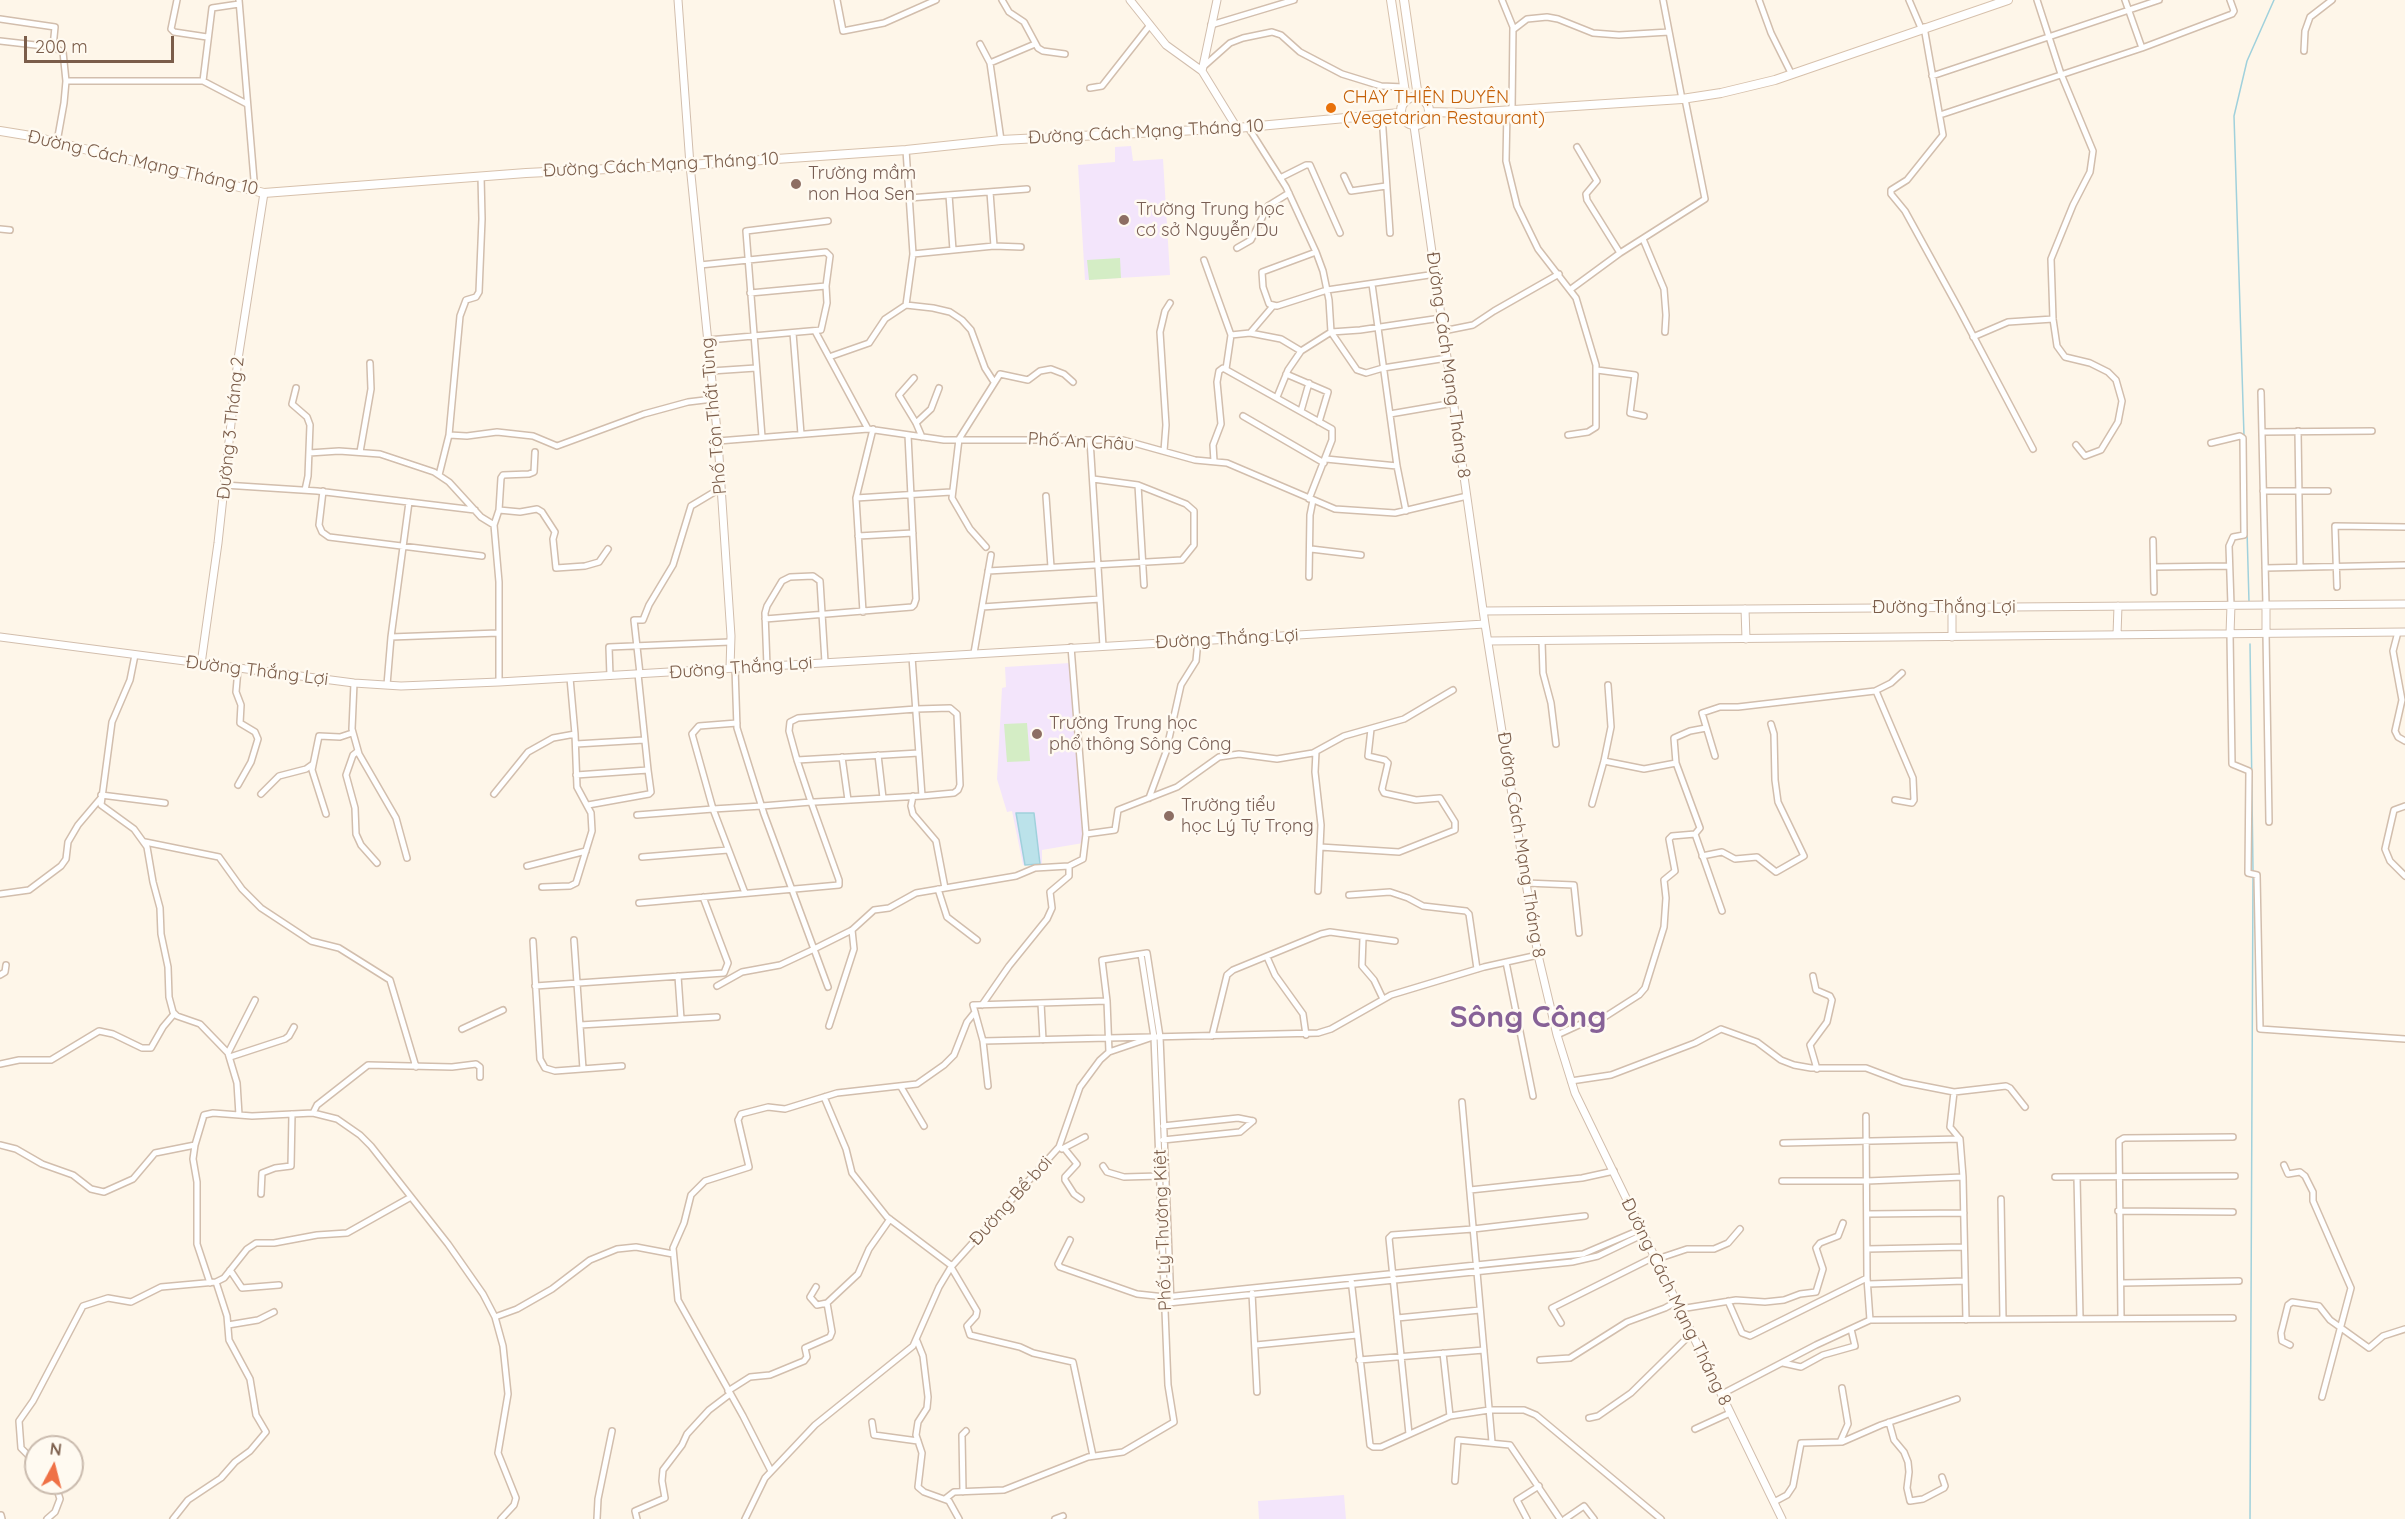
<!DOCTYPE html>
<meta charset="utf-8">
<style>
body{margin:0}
#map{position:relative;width:2405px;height:1519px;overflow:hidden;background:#fef6e9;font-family:Quicksand,sans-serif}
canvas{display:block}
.north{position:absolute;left:24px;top:1435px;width:60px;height:60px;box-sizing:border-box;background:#fffaf1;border:2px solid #cabbae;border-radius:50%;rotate:7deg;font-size:16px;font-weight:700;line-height:24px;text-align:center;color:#7b5d4a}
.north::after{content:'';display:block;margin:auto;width:21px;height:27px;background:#ef7146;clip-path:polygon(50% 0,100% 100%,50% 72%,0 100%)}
.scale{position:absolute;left:24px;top:36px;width:150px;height:27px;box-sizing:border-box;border:3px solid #7b5d4a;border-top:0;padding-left:8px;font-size:18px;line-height:21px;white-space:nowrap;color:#7b5d4a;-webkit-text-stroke:4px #fffaf1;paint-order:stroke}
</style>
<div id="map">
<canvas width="2405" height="1519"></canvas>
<div class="north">N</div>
<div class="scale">200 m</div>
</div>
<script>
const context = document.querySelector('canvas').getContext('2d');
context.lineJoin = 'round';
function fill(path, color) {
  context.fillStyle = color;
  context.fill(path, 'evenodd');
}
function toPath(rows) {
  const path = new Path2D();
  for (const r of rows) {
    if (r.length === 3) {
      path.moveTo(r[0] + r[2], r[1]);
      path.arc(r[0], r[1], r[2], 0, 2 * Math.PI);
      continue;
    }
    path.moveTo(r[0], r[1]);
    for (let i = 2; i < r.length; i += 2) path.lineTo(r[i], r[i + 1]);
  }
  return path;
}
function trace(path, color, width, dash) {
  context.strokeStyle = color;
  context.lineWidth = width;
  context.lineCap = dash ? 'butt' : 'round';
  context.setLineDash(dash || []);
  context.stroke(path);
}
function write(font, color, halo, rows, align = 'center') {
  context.font = font + ' Quicksand,sans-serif';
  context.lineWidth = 5;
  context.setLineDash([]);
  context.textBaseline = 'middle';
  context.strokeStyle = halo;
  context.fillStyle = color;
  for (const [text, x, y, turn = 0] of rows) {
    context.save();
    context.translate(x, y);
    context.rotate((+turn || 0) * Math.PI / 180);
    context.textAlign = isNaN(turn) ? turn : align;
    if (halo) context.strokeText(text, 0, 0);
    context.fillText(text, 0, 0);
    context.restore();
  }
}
fill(toPath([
 [1131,146,1133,161,1163,159,1170,275,1085,280,1078,165,1115,162,1115,147],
 [1070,663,1083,843,1042,850,1042,864,1023,865,1012,811,1007,812,997,779,1002,688,1006,687,1005,667],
 [1344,1495,1346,1519,1259,1519,1258,1501]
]), '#f3e5fb');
fill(toPath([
 [1120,258,1121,278,1089,280,1087,260],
 [1027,723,1030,761,1007,762,1004,724]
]), '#d4edc5');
const water = toPath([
 [1016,813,1034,813,1040,864,1025,865,1016,813]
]);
fill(water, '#bbe2ea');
trace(water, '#a0d1dc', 1.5);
trace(toPath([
 [2244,436,2234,116,2247,61,2274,0],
 [2247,530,2249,602],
 [2250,644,2253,871],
 [2250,1519,2253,876]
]), '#a0d1dc', 1.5);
const minor = toPath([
 [177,0,171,29,174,32,207,37],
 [239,0,255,192],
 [837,0,843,31,884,23,936,0],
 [1002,0,1009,12,1024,22,1038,48,1043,51,1065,54],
 [1502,0,1513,27,1512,110],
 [1663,0,1682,99],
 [1759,0,1771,33,1791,73],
 [1909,0,1921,28],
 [2037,0,2061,74,2093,151,2090,172,2073,205,2051,259,2053,319,2057,346,2065,357,2090,363,2108,372,2116,380,2122,401,2118,422,2101,450,2085,456,2076,445],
 [2125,0,2142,48],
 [0,19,55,27,53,47],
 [1211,25,1294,0],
 [1924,27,1943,135,1907,180,1891,190,1891,194,1905,211,1959,309,2033,449],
 [1514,29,1527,19,1547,17,1558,19,1593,33,1619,35,1669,32],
 [0,41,53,47,63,52,66,81,64,103,57,142],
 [980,44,990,63],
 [2304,51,2305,31,2310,17,2332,0],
 [1203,67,1230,43,1243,38,1272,32,1281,35,1300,52,1342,74,1381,86,1404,87],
 [1932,76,2159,0],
 [66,81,203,81,247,104],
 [203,81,212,8,239,4],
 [1090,88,1102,86,1150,25],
 [1507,110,1506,161,1517,206,1538,249,1576,298,1596,365,1596,427,1588,432,1568,435],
 [1382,115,1390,233],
 [1940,115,2142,48,2232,14,2234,11,2230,0],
 [1248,127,1286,187,1316,252,1323,271,1329,300,1331,332,1357,370,1366,373,1383,368,1447,358],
 [1001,140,990,63,1035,44],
 [1577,147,1597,181,1586,194,1587,200,1620,253],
 [1344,176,1351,191,1386,186],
 [1280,178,1306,165,1310,165,1340,233],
 [990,192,994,246],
 [949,195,953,250],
 [909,198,1027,189],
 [0,229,10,230],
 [1643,239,1664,289,1666,315,1665,332],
 [1237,248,1251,240,1268,206,1289,193],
 [1316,252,1262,272,1263,287,1269,304,1277,306,1327,290,1436,274],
 [913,254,994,246,1021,247],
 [1204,260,1231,335,1226,369],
 [700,265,826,252,830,256,826,286,827,303,821,330,708,340],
 [1372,284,1397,466,1406,511],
 [1571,289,1620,253,1705,199,1685,99],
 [750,293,826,286],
 [906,305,933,308,950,312,962,320,971,330,985,368,994,382],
 [815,331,868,429],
 [1443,331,1473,325,1494,311,1559,274],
 [793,333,801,434],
 [1250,333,1273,306],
 [1231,335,1250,333,1281,339,1301,351],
 [1973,337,2008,322,2053,319],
 [829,357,869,343,885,319,906,305,913,254,906,150],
 [1597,370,1635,375,1630,413,1644,416],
 [711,371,756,368],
 [1286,374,1328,392,1319,422],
 [914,378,899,395,916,423,922,437],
 [296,388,292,404,307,417,310,425,308,476,305,490],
 [2261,392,2266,605],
 [1277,397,1288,370,1301,351,1331,332,1360,330,1441,318],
 [1301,411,1309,383],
 [1390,414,1454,403],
 [1243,416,1324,463],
 [916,423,931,409,939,388],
 [2298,431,2300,567],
 [2262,432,2372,431],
 [449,435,467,436,497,432,533,436,557,446,644,414,688,402,713,399],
 [762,437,746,231,828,221],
 [1090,440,1103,646],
 [718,441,868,429,944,440,1123,440,1195,460,1227,463,1335,509,1395,513,1467,496],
 [2211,443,2240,436,2243,438,2244,535,2233,537,2229,546,2231,605],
 [1164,451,1166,425,1160,332,1165,311,1170,303],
 [360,452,371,389,370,363],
 [309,453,339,451,380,454,434,472,449,482,481,517,494,525],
 [1326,459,1397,466],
 [1214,461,1213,445,1221,424,1217,382,1219,371,1223,368,1332,429,1332,440,1309,499],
 [439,475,449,435,460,316,466,300,476,297,479,292,482,219,481,176],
 [224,485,317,491,475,510],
 [1138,485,1144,585],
 [323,491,319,525,322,532,329,537,482,556],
 [2263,491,2328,491],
 [1046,496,1051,567],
 [856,498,951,492],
 [499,510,520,512,537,509,542,512,555,532,553,539,556,568,585,566,599,562,608,549],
 [858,536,913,533],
 [2153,540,2154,592],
 [986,547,970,529,952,498,959,439,1000,374,1028,380,1040,371,1051,369,1064,374,1073,382],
 [1311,549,1361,555],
 [2154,567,2229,566],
 [2265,568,2405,565],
 [988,571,1182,560,1194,545,1194,511,1186,504,1138,485,1093,479],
 [1309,577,1310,515,1313,500],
 [2337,587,2335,526,2405,527],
 [982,607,1100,599],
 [863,612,856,498,873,429],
 [765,619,912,607,914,605,916,599,908,435],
 [2398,632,2393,651,2402,700,2395,731,2398,737,2405,741],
 [2266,633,2269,822],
 [2230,634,2232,764,2249,771,2248,873,2257,875,2260,1029,2405,1039],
 [391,637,498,633],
 [1542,641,1543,673,1551,703,1556,744],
 [974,653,991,555],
 [135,655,130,680,112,722,101,805,134,829,147,847,153,882,160,908,161,934,168,967,169,997,173,1012,177,1016,200,1024,228,1053,237,1083,239,1115],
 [912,657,922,796],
 [767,666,765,613,767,606,782,581,790,577,813,576,820,581,825,662],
 [735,668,737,728,764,814,828,987],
 [238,669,236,692,241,705,240,723,255,732,258,739,251,762,238,785],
 [638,674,648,770],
 [640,674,634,620,643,620,649,605,673,565,691,506,721,488],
 [610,676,609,647,730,642],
 [499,682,499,582,494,525,499,510,501,478,503,475,529,474,534,472,535,452],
 [354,683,352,729,359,754,396,818,407,858],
 [387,685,391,637,409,502],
 [1876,691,1913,778,1914,800,1912,803,1895,800],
 [737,723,699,726,692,734,713,809,745,893],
 [576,744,644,740],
 [358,751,353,755,346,775,355,808,356,834,361,845,377,863],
 [1316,752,1315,772,1321,825,1318,891],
 [878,755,883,798],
 [1715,756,1702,713,1720,707,1738,707,1875,691,1891,683,1902,673],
 [842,757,848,800],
 [797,760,919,753],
 [1604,761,1644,769,1676,763],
 [576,775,648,770,651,792,649,794,588,805],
 [261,794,279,776,306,769,313,764],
 [494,794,528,752,553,738,575,734],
 [101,795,165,803],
 [913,796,911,806,913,814,936,841,945,888],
 [1149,798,1166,752,1181,685,1196,661,1198,640],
 [1592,804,1604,761,1611,727,1608,685],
 [2405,806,2394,810,2385,849,2390,861,2405,876],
 [326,814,312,770,319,736,340,737,352,733],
 [637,815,713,809,762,806,811,802,815,802,922,796,954,793,958,790,960,785,957,714,950,708,916,709,798,718,790,722,789,731,797,760,811,802,839,880,839,885,639,903],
 [1086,834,1115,830,1118,810,1177,787,1219,757,1239,754,1277,759,1313,753,1344,736,1404,719,1453,690],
 [1695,834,1722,911],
 [145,842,219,857,242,889,261,908,311,941,339,948,390,980,416,1067],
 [1320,847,1399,852,1455,830,1455,822,1440,798,1416,800,1384,793,1382,789,1388,763,1385,760,1368,756,1371,729],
 [1702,856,1722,852,1735,859,1757,857,1776,872,1804,856,1778,802,1775,780,1774,734,1771,724],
 [642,857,728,850],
 [527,866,586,851],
 [1526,883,1574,885,1579,933],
 [542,887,570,886,576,883,592,831,591,813,577,787,575,734,570,678],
 [938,889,947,917,977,940],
 [0,894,29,890,61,866,66,859,68,842,78,825,100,799],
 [1349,895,1390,892,1408,898,1423,906,1466,911,1469,914,1477,969],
 [1363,938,1362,966,1374,980,1383,999],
 [574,940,583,1069],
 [533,941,540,1059,545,1068,555,1071,622,1066],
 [1267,957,1275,975,1303,1014,1306,1035],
 [1506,962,1533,1096],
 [0,975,5,972,6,965],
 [678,976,681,1019],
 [1813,976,1816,990,1830,996,1832,1000,1827,1022,1810,1045,1817,1069],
 [535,986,724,973,728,963,703,897],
 [717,986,742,972,780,965,812,950,852,930,874,910,889,908,916,893,1016,876,1035,868,1069,866,1083,859,1086,834,1071,647],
 [1041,1003,1043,1040],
 [982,1005,1009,966,1047,919,1052,908,1050,892,1069,876,1069,866],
 [580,1025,717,1017],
 [829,1026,854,949,852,930],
 [462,1029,503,1010],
 [1557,1035,1581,1024,1600,1020,1639,995,1645,988,1664,927,1666,898,1664,880,1675,871,1669,839,1672,836,1695,834,1700,828,1676,763,1674,738,1690,731,1706,728],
 [1212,1036,1227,975,1233,970,1321,934,1330,932,1395,941],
 [983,1041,1318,1033,1331,1029,1391,995,1484,967,1538,955],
 [1109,1052,1153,1037],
 [228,1053,255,1000],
 [230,1057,285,1039,289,1036,294,1027],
 [0,1064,19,1060,51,1060,99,1031,113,1034,142,1048,151,1048,163,1027,174,1014],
 [1571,1081,1611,1075,1695,1043,1721,1029,1757,1042,1781,1060,1794,1065,1811,1068,1866,1068,1903,1082,1954,1092,2006,1086,2010,1088,2025,1107],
 [988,1086,983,1041,973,1005,1107,1001],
 [901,1087,924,1126],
 [1954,1092,1950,1127,1960,1139,1963,1177,1966,1320],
 [824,1097,846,1149,852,1173,887,1217,952,1266],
 [1462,1102,1492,1442],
 [313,1113,317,1105,368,1065,452,1067,476,1064,480,1067,480,1077],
 [1866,1116,1867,1278,1870,1320],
 [1163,1126,1238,1118,1253,1121],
 [1163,1140,1240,1132,1253,1121],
 [1783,1143,1960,1139],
 [0,1145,16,1149,42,1164,73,1175,91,1189,104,1192,133,1179,155,1153,195,1145],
 [1064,1148,1077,1164,1065,1177,1065,1180,1074,1194,1081,1199],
 [1062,1149,1085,1137],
 [2284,1165,2288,1174,2300,1172,2305,1176,2313,1192,2313,1201,2351,1288,2322,1397],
 [1103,1166,1107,1172,1124,1177,1160,1176],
 [2055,1177,2235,1176],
 [2077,1177,2080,1318],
 [1782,1181,1867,1181,1963,1177],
 [1470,1190,1582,1178,1614,1171],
 [261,1194,262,1173,275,1168,291,1166,292,1114],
 [2001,1199,2003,1319],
 [2118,1211,2233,1212],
 [1867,1214,1964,1213],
 [1070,1240,1058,1264,1060,1267,1137,1294,1165,1297,1583,1254,1642,1229],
 [1867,1249,1964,1247],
 [1657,1259,1687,1249,1714,1249,1728,1243,1740,1229],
 [951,1267,977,1311,976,1316,967,1326,970,1335,1020,1347,1033,1353,1073,1362,1093,1456],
 [230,1270,242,1288,279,1285],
 [1351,1279,1370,1445,1373,1447,1381,1447,1450,1416,1489,1410,1524,1410,1536,1415,1661,1519],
 [210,1283,197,1244,197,1182,193,1159,195,1145,204,1115,213,1113,252,1116,313,1113,337,1119,360,1135,371,1146,448,1244,483,1294,495,1317,503,1346,508,1394,498,1453,516,1498,514,1505,501,1519],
 [2121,1283,2239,1281],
 [1868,1284,1965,1281],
 [1252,1293,1257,1392],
 [1728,1301,1742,1333,1750,1336,1867,1278],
 [827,1303,858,1274,869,1249,890,1219],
 [1168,1303,1572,1262,1598,1256,1644,1234],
 [1680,1309,1736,1300,1765,1302,1784,1300,1800,1294,1816,1292,1823,1269,1816,1248,1820,1243,1838,1236,1843,1223],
 [495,1317,517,1309,552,1289,590,1260,617,1249,636,1247,673,1254],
 [1397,1318,1480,1310],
 [2121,1318,2119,1141,2124,1138,2233,1137],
 [1561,1323,1552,1308,1656,1256],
 [228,1325,258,1320,274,1312],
 [917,1341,923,1356,928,1397,927,1408,918,1422,916,1435,922,1453,918,1487,924,1492,949,1501,959,1519],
 [1256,1345,1357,1335],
 [2290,1345,2282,1341,2281,1333,2288,1305,2292,1302,2319,1306,2330,1320,2369,1348,2383,1336,2405,1329],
 [1443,1353,1450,1416],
 [1359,1360,1484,1350],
 [1540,1360,1570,1358,1627,1322,1665,1308,1676,1302],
 [1783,1363,1801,1367,1823,1355,1855,1346,1851,1329],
 [728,1391,750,1377,770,1375,804,1361,807,1357,805,1348,830,1337,832,1332,827,1303,817,1305,810,1297,816,1287],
 [1722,1394,1816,1345,1870,1320,2233,1318],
 [1589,1418,1598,1416,1631,1393,1692,1333],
 [872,1422,874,1435,918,1441],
 [1889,1422,1894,1440,1904,1452,1908,1462,1909,1472,1907,1488,1910,1501,1923,1499,1944,1488,1945,1486,1942,1477],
 [1695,1429,1730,1413],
 [1409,1434,1389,1238,1392,1235,1473,1229,1585,1216],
 [1840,1442,1848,1424,1842,1388],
 [36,1463,21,1448,19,1421,33,1401,83,1306,108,1298,131,1302,161,1287,216,1282,224,1278,247,1249,256,1243,274,1243,317,1235,347,1233,411,1197],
 [771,1471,743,1416,678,1300,673,1248,684,1223,691,1195,705,1181,749,1167,738,1120,741,1114,768,1107,785,1109,837,1093,917,1084,944,1065,954,1055,967,1022,975,1012],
 [1455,1481,1458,1440,1510,1445,1560,1519],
 [963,1492,962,1435,966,1431],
 [945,1499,954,1492,1004,1490,1088,1457,1123,1452,1174,1422,1168,1385,1154,1037,1141,954],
 [1774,1502,1787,1495,1793,1486,1801,1443,1842,1442,1881,1425,1957,1399],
 [1,1515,2,1519],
 [47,1519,55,1512,60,1499,55,1483],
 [173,1519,188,1500,221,1478,235,1462,250,1451,266,1432,256,1415,250,1379,229,1340,227,1316,216,1282],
 [597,1519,598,1499,612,1431],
 [637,1519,635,1511,665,1498,662,1481,663,1470,682,1445,687,1434,709,1410,730,1394],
 [745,1519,765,1478,815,1425,913,1346,939,1287,951,1267,1059,1147,1080,1087,1100,1060,1109,1052,1107,1001,1102,960,1147,953,1160,1037,1171,1303],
 [1055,1519,1063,1516],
 [1527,1519,1517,1500,1539,1486],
 [1565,1519,1584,1506,1594,1519]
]);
const tertiary = toPath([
 [678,0,690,165,718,441,731,636,730,668],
 [1130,0,1166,45,1202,71,1237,128],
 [1202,71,1217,0],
 [1414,126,1485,624,1526,883,1538,955,1557,1035,1575,1093,1782,1519],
 [2266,605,2266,633],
 [1952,607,1952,637],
 [1745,609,1746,639],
 [1483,611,2405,604],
 [2230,634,2231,605],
 [2117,635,2118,606],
 [0,637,354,683,401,686,499,682,1485,624],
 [1488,641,2405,632],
 [201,664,218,543,238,359,264,193]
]);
const secondary = toPath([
 [1391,0,1406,99],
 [1404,0,1418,97],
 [1415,111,14],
 [1429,112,1468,113,1682,99,1721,93,1775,80,2008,0],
 [0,131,31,136,264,193,526,173,690,165,906,150,1001,140,1237,128,1400,113]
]);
trace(minor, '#d2bead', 8);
trace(tertiary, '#d2bead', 9);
trace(secondary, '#d7c1ac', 10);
trace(minor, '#fff', 5);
trace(tertiary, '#fff', 7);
trace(secondary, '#fff', 8);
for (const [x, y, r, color] of [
 [1331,108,6,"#e8710a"],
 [796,184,6,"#8d6e63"],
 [1124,220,6,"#8d6e63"],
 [1037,734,6,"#8d6e63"],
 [1169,816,6,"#8d6e63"]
]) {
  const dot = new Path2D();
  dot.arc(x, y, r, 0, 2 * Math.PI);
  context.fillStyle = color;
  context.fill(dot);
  trace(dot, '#fffaf1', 2);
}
write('18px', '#c56008', '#fffaf1', [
 ["CHAY THIỆN DUYÊN",1343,98],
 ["(Vegetarian Restaurant)",1343,119]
], 'left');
write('18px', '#7b5d4a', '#fffaf1', [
 ["Đường Cách Mạng Tháng 10",1146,132,-3],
 ["Đường Cách Mạng Tháng 10",143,163,13],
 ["Đường Cách Mạng Tháng 10",661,165,-3],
 ["Đường Cách Mạng Tháng 8",1448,365,82],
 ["Phố Tôn Thất Tùng",714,416,-95],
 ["Đường 3 Tháng 2",231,428,-84],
 ["Phố An Châu",1081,442,3],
 ["Đường Thắng Lợi",1944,608],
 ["Đường Thắng Lợi",1227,639,-3],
 ["Đường Thắng Lợi",741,668,-4],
 ["Đường Thắng Lợi",257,671,7],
 ["Đường Cách Mạng Tháng 8",1521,845,81],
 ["Đường Bể bơi",1011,1201,-48],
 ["Phố Lý Thường Kiệt",1163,1230,-92],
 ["Đường Cách Mạng Tháng 8",1676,1302,64]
]);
write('18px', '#785e54', '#fffaf1', [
 ["Trường mầm",808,174],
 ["non Hoa Sen",808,195],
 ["Trường Trung học",1136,210],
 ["cơ sở Nguyễn Du",1136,231],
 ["Trường Trung học",1049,724],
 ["phổ thông Sông Công",1049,745],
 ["Trường tiểu",1181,806],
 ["học Lý Tự Trọng",1181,827]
], 'left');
write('bold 30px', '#876297', '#fffaf1', [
 ["Sông Công",1528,1018]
]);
</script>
